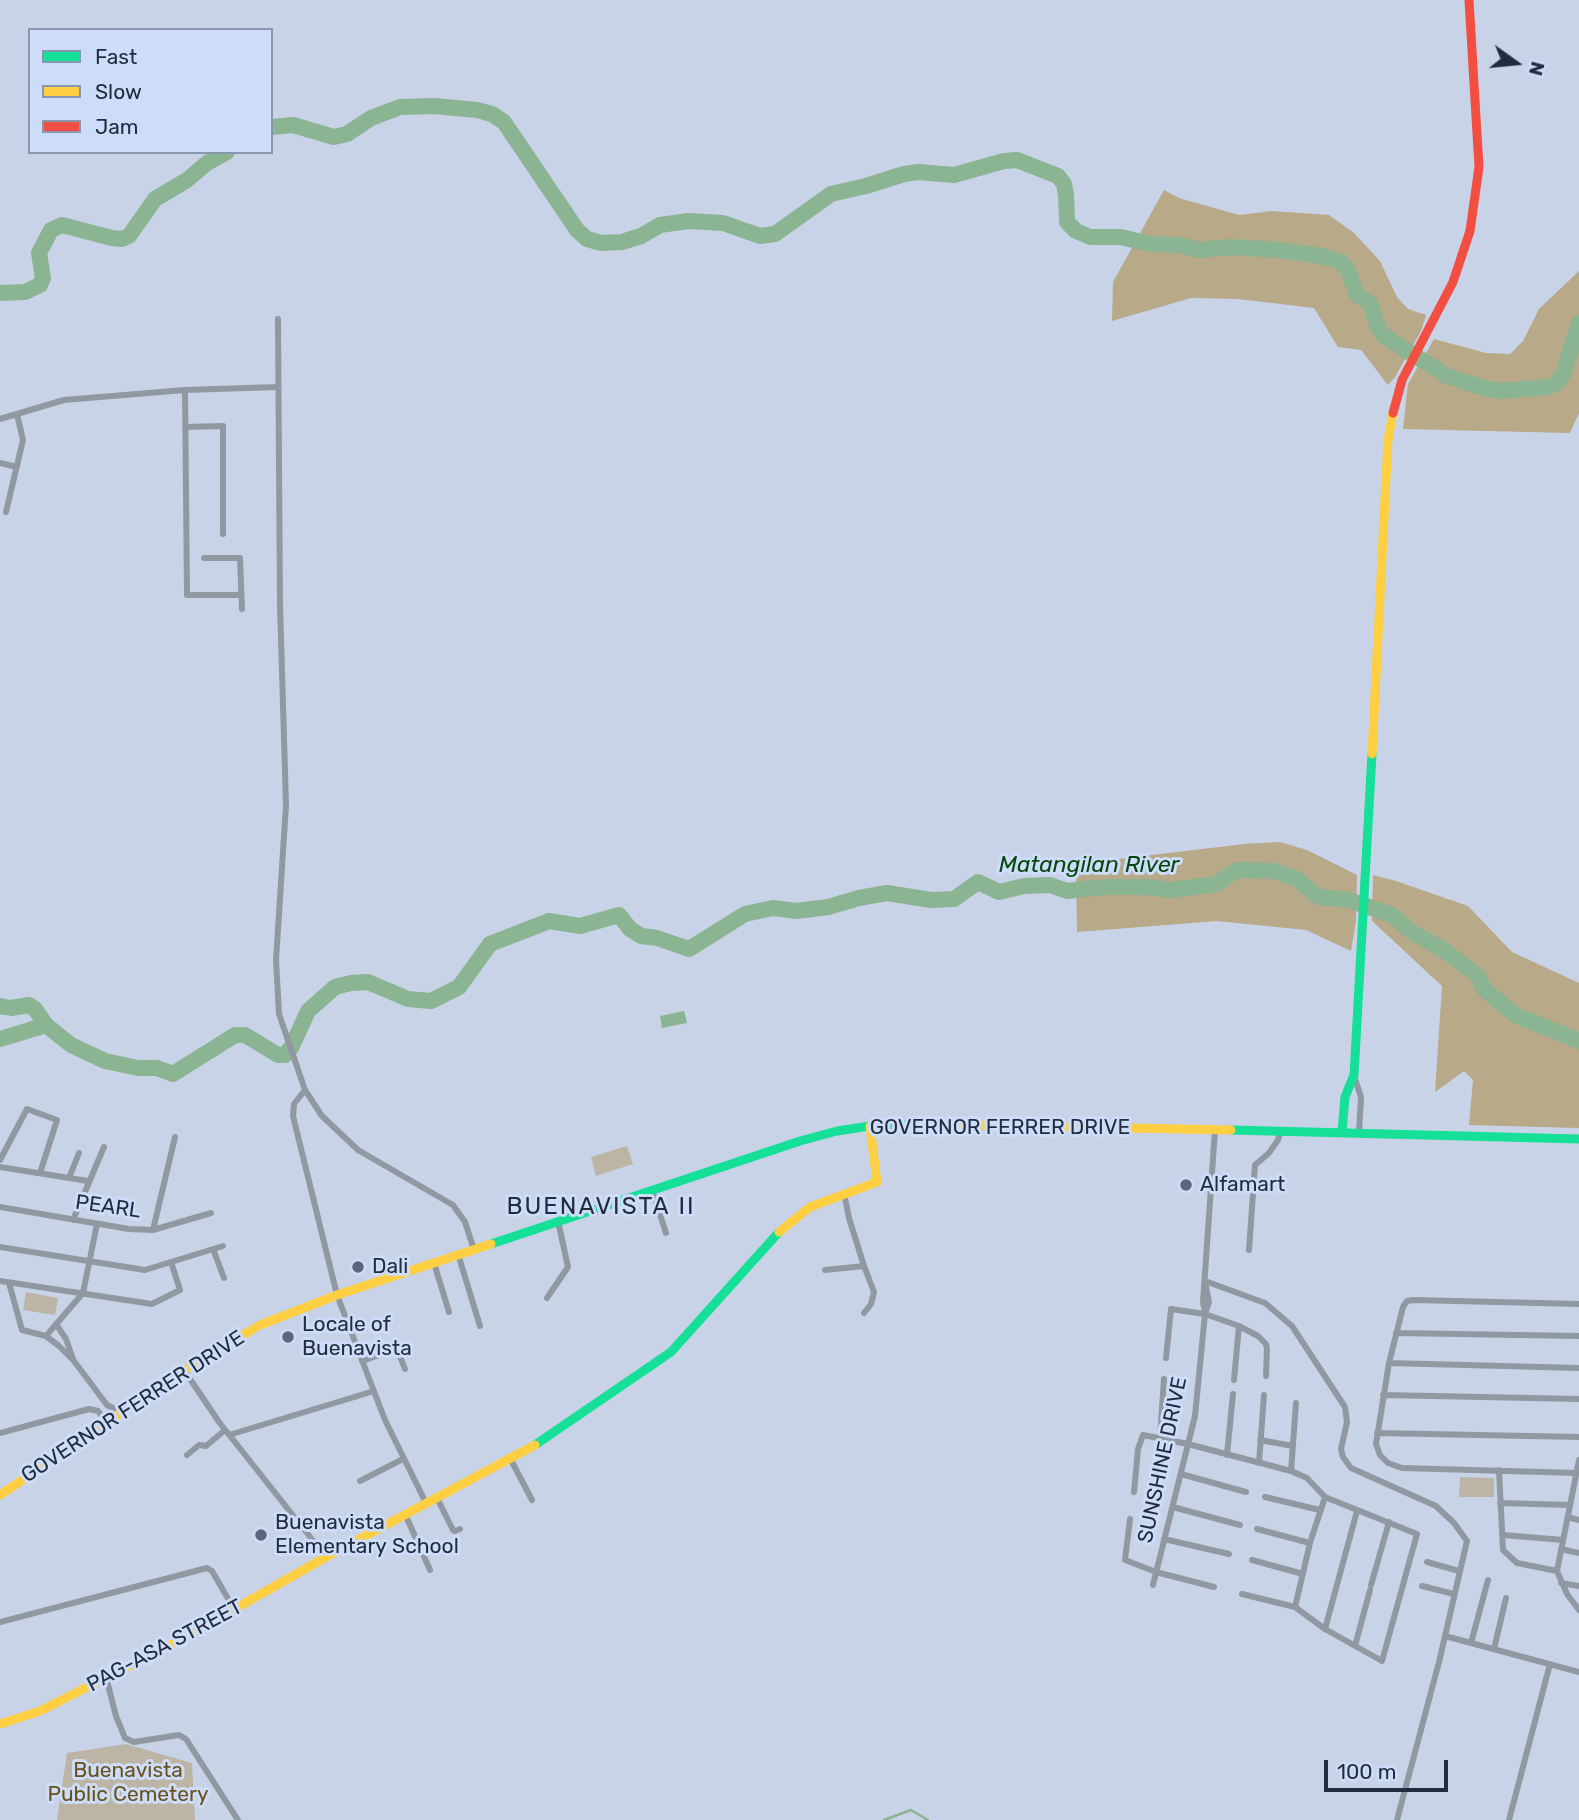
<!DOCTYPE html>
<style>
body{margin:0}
#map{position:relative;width:1579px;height:1820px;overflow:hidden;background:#c8d3e8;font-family:Rubik,sans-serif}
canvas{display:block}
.legend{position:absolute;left:28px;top:28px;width:245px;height:126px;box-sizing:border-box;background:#ccdcf9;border:2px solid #8896ae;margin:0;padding:9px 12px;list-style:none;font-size:21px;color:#222c3e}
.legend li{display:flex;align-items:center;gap:14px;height:35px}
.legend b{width:35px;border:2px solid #8896ae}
.north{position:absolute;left:1481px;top:28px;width:70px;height:70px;-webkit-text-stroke:5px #ccdcf9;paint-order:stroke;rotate:105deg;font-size:19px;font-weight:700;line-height:28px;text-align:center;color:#222c3e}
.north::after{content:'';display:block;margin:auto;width:24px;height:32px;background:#222c3e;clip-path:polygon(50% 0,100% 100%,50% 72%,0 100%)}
.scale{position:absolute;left:1324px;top:1760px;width:124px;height:32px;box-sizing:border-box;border:4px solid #222c3e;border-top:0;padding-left:9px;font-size:21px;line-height:24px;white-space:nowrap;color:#222c3e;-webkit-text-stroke:5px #ccdcf9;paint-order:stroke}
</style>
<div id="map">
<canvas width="1579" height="1820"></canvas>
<ul class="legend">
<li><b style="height:9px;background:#16e098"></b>Fast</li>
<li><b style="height:9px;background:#ffcf43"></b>Slow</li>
<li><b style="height:9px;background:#f24e42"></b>Jam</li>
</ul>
<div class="north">N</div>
<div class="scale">100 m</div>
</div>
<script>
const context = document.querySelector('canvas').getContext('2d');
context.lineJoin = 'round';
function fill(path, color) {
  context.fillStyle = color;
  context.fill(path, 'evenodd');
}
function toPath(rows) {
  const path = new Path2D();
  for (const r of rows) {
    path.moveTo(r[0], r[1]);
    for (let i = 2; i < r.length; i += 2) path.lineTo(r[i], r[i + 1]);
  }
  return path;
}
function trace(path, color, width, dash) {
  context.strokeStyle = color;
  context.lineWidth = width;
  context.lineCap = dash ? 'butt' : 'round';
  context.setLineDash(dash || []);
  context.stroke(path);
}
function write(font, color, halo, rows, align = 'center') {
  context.font = font + ' Rubik,sans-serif';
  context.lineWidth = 6;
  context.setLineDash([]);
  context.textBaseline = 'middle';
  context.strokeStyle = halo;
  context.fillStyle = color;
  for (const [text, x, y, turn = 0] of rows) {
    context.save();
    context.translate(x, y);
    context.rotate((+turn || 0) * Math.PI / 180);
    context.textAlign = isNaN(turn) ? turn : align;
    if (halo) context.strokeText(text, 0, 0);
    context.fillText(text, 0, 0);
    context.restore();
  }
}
fill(toPath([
 [627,1146,633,1164,596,1176,591,1157],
 [26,1292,58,1298,55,1315,23,1310],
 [1460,1477,1494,1478,1494,1497,1459,1497],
 [126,1744,192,1763,195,1820,57,1820,67,1753]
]), '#bcb5a6');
fill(toPath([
 [1164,190,1179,198,1239,215,1272,211,1329,215,1354,233,1380,261,1397,297,1408,309,1426,315,1421,331,1395,377,1388,385,1361,350,1338,347,1314,308,1238,299,1191,298,1112,321,1113,282],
 [1579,271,1579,413,1570,433,1403,429,1408,384,1434,339,1486,353,1510,354,1523,341,1539,309],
 [1280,842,1307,850,1357,875,1356,921,1351,951,1306,930,1217,921,1077,932,1076,864,1244,844],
 [1373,875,1396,881,1468,906,1512,952,1579,983,1579,1128,1469,1125,1473,1080,1464,1071,1435,1092,1442,986,1372,921]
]), '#b8a989');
fill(toPath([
 [684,1011,687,1023,662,1028,660,1016]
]), '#8ab492');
trace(toPath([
 [884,1820,911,1810,928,1820]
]), '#8ab492', 2.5);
trace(toPath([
 [271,127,293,125,334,137,347,134,371,118,400,107,434,106,477,110,492,114,504,122,577,230,587,239,601,243,622,242,641,236,660,225,688,221,723,223,760,236,775,234,831,194,866,186,904,174,918,172,954,175,1004,161,1017,160,1058,176,1064,184,1066,195,1067,222,1076,231,1090,237,1121,237,1150,244,1179,245,1199,250,1231,247,1280,250,1321,256,1341,262,1348,270,1357,295,1370,303,1378,327,1384,336,1447,376,1487,389,1501,391,1547,387,1556,384,1563,375,1579,323],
 [0,293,25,292,40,285,43,278,39,253,51,230,62,225,112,238,122,239,129,236,155,199,187,180,207,163,227,152],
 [0,1006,11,1008,29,1005,35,1009,46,1025],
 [0,1039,46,1025,71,1045,105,1061,138,1068,157,1068,173,1074,235,1035,245,1035,278,1055,285,1055,292,1046,308,1011,335,987,351,983,368,982,408,999,431,1001,459,987,490,944,549,921,580,926,619,915,630,929,641,936,657,938,689,949,745,914,773,908,797,911,828,907,859,898,887,893,931,900,954,899,978,882,999,892,1024,886,1050,885,1067,891,1106,887,1144,887,1172,890,1216,884,1237,870,1275,871,1297,879,1318,897,1349,900,1392,915,1413,933,1444,950,1478,976,1484,989,1515,1015,1579,1041]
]), '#8ab492', 16);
trace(toPath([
 [278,319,280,605,286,805,276,960,279,1014,305,1090,322,1116,358,1150,453,1205,465,1222,474,1250],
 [185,390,187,595,241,595],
 [0,419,64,400,185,390,278,387],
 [185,427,223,426,223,534],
 [0,463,17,467],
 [6,512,23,440,17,414],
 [204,558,240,558,242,609],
 [1354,1076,1361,1097,1359,1132],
 [305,1090,294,1104,293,1116,337,1295,385,1420,426,1503],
 [0,1160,27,1109,57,1120,40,1173],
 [0,1167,88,1181],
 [69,1178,79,1153],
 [652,1190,666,1233],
 [0,1207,129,1229,153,1230,211,1213],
 [73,1220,104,1147],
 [153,1230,175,1137],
 [0,1247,145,1270,223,1246],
 [213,1249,224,1278],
 [1249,1250,1255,1165,1269,1153,1278,1140,1280,1132],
 [458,1254,480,1326],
 [434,1263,449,1312],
 [825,1270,864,1266,849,1218,844,1193],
 [0,1281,152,1304,180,1290,171,1262],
 [1205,1281,1265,1303,1292,1326,1345,1407,1347,1422,1341,1449,1343,1457,1351,1468,1436,1506,1454,1523,1467,1541,1439,1662,1397,1820],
 [9,1283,22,1330,46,1336,59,1346,74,1361,107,1405,122,1413],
 [547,1298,568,1267,558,1221],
 [1205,1312,1203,1302,1215,1130],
 [864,1313,871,1304,874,1292,864,1266],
 [56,1324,66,1339,73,1359],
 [1396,1333,1579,1336],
 [46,1336,83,1293,97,1224],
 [1166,1358,1171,1309,1205,1314,1239,1326,1258,1336,1266,1344,1267,1349,1266,1376],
 [362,1361,397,1349,405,1369],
 [1389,1363,1579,1368],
 [184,1370,219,1422,326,1557],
 [1234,1380,1239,1326],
 [1383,1395,1579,1399],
 [0,1433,89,1409,98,1411,107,1423],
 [1377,1433,1579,1437],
 [229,1435,374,1391],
 [1160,1438,1164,1379],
 [1260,1440,1293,1446],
 [187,1455,199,1445,206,1446,225,1430],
 [1227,1455,1233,1394],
 [511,1460,532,1500],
 [1579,1460,1557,1571,1567,1594,1579,1610],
 [1259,1463,1264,1395],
 [1499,1470,1503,1550,1517,1563,1557,1571],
 [1291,1471,1296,1403],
 [1576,1473,1402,1468,1388,1463,1380,1455,1376,1444,1389,1363,1403,1307,1407,1301,1414,1300,1579,1304],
 [1181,1474,1246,1492],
 [360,1481,403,1459],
 [1134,1492,1138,1449,1143,1435,1188,1444,1291,1471,1307,1478,1325,1497,1417,1534,1382,1661,1325,1629,1295,1607,1242,1594],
 [1265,1497,1320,1510],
 [437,1498,453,1530,455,1531,460,1529],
 [1500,1503,1570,1505],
 [1173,1507,1240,1525],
 [405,1514,430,1570],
 [1568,1517,1579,1520],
 [1130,1519,1125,1560,1156,1572,1214,1587],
 [1257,1529,1310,1543],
 [1503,1535,1563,1540],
 [1164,1539,1229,1554],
 [1561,1549,1579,1553],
 [1252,1560,1303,1574],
 [1427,1562,1459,1571],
 [1561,1583,1579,1586],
 [1153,1585,1195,1416,1205,1314,1209,1302,1205,1281],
 [1371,1585,1389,1522],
 [1422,1586,1454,1594],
 [1295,1607,1310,1543,1325,1497],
 [0,1622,207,1568,212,1571,234,1609],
 [1325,1629,1357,1511],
 [1445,1636,1579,1672],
 [1471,1643,1488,1580],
 [1355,1646,1370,1590],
 [1494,1649,1506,1598],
 [106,1677,116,1716,125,1738,134,1742,179,1735,186,1739,238,1820],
 [1509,1820,1550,1664]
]), '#9298a1', 6);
trace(toPath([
 [1231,1130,1579,1139],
 [1342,1132,1345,1097,1354,1075,1372,754],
 [491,1244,800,1141,837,1131,870,1126,923,1124],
 [535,1445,671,1352,779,1232]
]), '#16e098', 9);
trace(toPath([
 [1372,754,1388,440,1393,413],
 [923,1124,1231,1130],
 [779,1232,810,1207,877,1182,870,1126],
 [0,1495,184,1370,260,1325,337,1295,491,1244],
 [0,1724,40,1711,180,1640,326,1557,535,1445]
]), '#ffcf43', 9);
trace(toPath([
 [1393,413,1402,380,1453,282,1470,231,1479,167,1469,0]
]), '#f24e42', 9);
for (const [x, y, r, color] of [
 [1186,1185,7,"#5c667a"],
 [358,1267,7,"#5c667a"],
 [288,1337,7,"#5c667a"],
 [261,1535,7,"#5c667a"]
]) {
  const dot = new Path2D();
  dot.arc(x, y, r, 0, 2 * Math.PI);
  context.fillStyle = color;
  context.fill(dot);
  trace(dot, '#ccdcf9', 2.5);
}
write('21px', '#222c3e', '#ccdcf9', [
 ["GOVERNOR FERRER DRIVE",1000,1128],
 ["PEARL",108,1207,8],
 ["GOVERNOR FERRER DRIVE",133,1407,-33],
 ["SUNSHINE DRIVE",1163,1460,-78],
 ["PAG-ASA STREET",165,1646,-28]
]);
write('21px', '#222c3e', '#ccdcf9', [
 ["Alfamart",1200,1185],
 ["Dali",372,1267],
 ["Locale of",302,1325],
 ["Buenavista",302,1349],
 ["Buenavista",275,1523],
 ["Elementary School",275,1547]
], 'left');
write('21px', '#6a5119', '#ccdcf9', [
 ["Buenavista",128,1771],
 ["Public Cemetery",128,1795]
]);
write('italic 23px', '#08460c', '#ccdcf9', [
 ["Matangilan River",1089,865]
]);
context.letterSpacing = '2px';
write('24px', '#222c3e', '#ccdcf9', [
 ["BUENAVISTA II",601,1207]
]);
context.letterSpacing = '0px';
</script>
